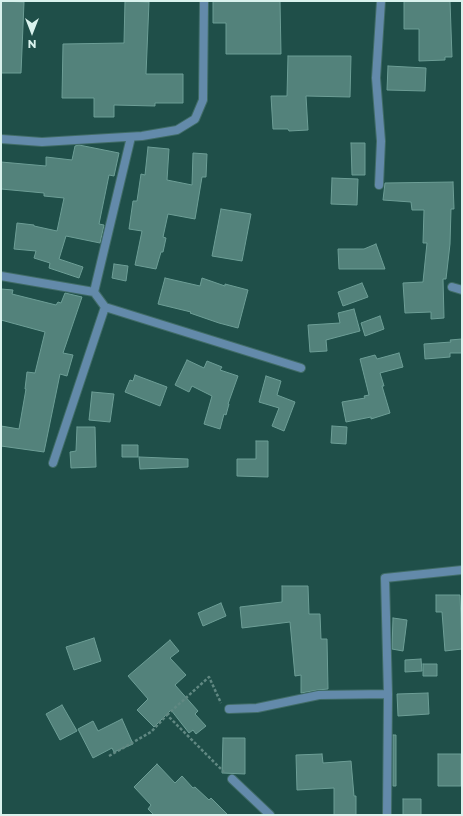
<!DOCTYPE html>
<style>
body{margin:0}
#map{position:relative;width:463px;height:816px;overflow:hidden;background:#1f4f49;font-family:Montserrat,sans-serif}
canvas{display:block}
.frame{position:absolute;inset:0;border:2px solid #d9f2ed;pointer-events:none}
.north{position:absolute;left:12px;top:12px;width:40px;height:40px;-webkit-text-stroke:3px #1f4f49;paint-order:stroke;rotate:180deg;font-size:11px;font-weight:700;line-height:16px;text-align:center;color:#d9f2ed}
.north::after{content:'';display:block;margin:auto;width:14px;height:18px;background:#d9f2ed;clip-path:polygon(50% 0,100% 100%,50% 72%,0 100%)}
</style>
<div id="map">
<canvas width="463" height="816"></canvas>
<div class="frame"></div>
<div class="north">N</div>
</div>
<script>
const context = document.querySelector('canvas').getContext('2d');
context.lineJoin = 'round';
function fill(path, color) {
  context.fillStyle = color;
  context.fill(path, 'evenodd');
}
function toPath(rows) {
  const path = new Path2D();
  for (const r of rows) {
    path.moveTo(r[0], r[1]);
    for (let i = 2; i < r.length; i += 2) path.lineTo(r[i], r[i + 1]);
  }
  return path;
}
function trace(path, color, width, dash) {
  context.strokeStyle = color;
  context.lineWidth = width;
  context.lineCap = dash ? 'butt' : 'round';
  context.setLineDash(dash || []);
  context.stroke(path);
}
const building = toPath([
 [1,1,24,2,21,73,1,73,1,1],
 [125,1,149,2,146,74,183,74,183,103,155,103,155,106,114,105,114,117,94,117,94,98,62,98,63,44,124,43,125,1],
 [213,1,280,1,281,54,226,54,226,23,213,23,213,1],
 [404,1,450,1,452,57,445,57,445,60,419,61,419,29,404,29,404,1],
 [288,56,351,56,350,97,306,96,308,130,289,131,288,129,273,129,271,96,287,96,288,56],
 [388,66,426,68,425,91,387,90,388,66],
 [351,143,365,143,365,175,352,175,351,143],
 [79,145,119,153,114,176,109,175,99,224,104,225,100,243,66,236,59,259,83,267,79,278,49,268,50,263,34,258,36,251,14,249,17,223,34,225,34,226,57,231,64,198,44,196,44,193,1,189,1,162,46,166,46,157,72,160,75,146,79,145],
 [148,147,169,149,167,180,192,185,193,153,207,154,206,177,202,177,195,219,168,214,163,237,166,238,163,252,161,252,156,269,135,265,142,231,129,229,133,201,137,201,141,174,145,175,148,147],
 [332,178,358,179,357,205,331,204,332,178],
 [453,182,454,209,451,209,450,244,446,279,443,279,444,318,431,319,431,312,405,313,403,283,423,282,427,243,423,243,424,210,412,210,411,202,383,200,385,183,453,182],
 [221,209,251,214,242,261,212,256,221,209],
 [376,244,385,269,339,269,338,249,364,249,376,244],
 [114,264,128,266,126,281,112,278,114,264],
 [165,278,200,286,202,278,225,286,225,284,248,290,238,328,219,323,190,313,191,312,158,304,165,278],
 [362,283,368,297,343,306,338,292,362,283],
 [1,289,13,290,12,294,56,305,58,302,61,303,65,293,82,297,63,353,73,355,67,376,60,374,44,452,1,446,1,426,19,429,26,389,25,389,27,372,35,373,45,332,1,320,1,289],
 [354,309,360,331,326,340,327,351,310,352,308,325,340,323,338,313,354,309],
 [380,316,384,329,365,336,361,323,380,316],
 [462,339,462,353,450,353,450,357,425,359,424,344,451,342,450,340,462,339],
 [399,353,403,367,380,373,384,386,382,386,390,413,371,419,371,417,346,422,342,402,365,398,364,396,369,395,360,359,375,355,377,359,399,353],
 [187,360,204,368,207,361,222,367,220,370,238,376,228,404,229,404,226,415,224,414,220,429,204,424,212,396,192,386,189,392,175,385,187,360],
 [135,375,167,387,160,406,125,392,130,380,133,381,135,375],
 [266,376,281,381,277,395,295,402,284,431,272,426,279,408,259,402,266,376],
 [92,392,114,394,110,422,89,420,92,392],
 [332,426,347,427,346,444,331,443,332,426],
 [77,427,95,427,96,467,71,468,70,452,76,451,77,427],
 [256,441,268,441,268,477,237,476,237,459,256,459,256,441],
 [122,445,138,445,138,457,122,457,122,445],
 [139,457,188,459,188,467,140,469,139,457],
 [282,586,308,586,309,614,320,614,321,639,327,639,328,689,318,690,301,693,301,675,295,676,290,622,242,628,240,607,282,602,282,586],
 [436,595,460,595,462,649,445,651,442,612,436,612,436,595],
 [221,603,226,616,203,626,198,613,221,603],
 [393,618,407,620,403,651,392,649,393,618],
 [94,638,101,661,74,670,66,647,94,638],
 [170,640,179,651,170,658,186,675,175,685,198,711,195,714,206,726,196,734,193,730,189,733,171,710,154,727,137,710,148,699,128,676,170,640],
 [421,659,422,671,405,672,405,660,421,659],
 [423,664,437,664,437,676,423,676,423,664],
 [428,693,429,714,398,716,397,694,428,693],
 [62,705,77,731,60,740,46,714,62,705],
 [122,719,133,744,114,752,112,748,93,758,78,729,93,721,98,731,122,719],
 [393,735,396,735,396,786,393,786,393,735],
 [223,738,245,738,245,774,222,773,223,738],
 [322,754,323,763,351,761,354,796,356,796,356,815,334,815,334,788,297,790,296,755,322,754],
 [438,754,461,754,461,786,438,786,438,754],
 [157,764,175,783,182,776,193,788,195,787,209,800,211,798,228,815,154,815,148,809,151,805,134,787,157,764],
 [403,799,421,799,421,815,403,815,403,799]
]);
fill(building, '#53827b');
trace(building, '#6d9e96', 1);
const minor = toPath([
 [1,139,42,142,142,136,177,130,195,119,203,100,204,1],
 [379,185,381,141,376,78,381,1],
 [1,276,94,292,105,307,301,368],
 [452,287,462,290],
 [94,292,131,137],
 [53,463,105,307],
 [229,709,257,708,319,695,388,694],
 [232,779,270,815],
 [387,815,388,694,385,578,462,570]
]);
trace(minor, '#406c67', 10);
trace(toPath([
 [167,715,209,677,221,703],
 [109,756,151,732,167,715,224,772]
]), '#608882', 2.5, [3, 2]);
trace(minor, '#638aaa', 8);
</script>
